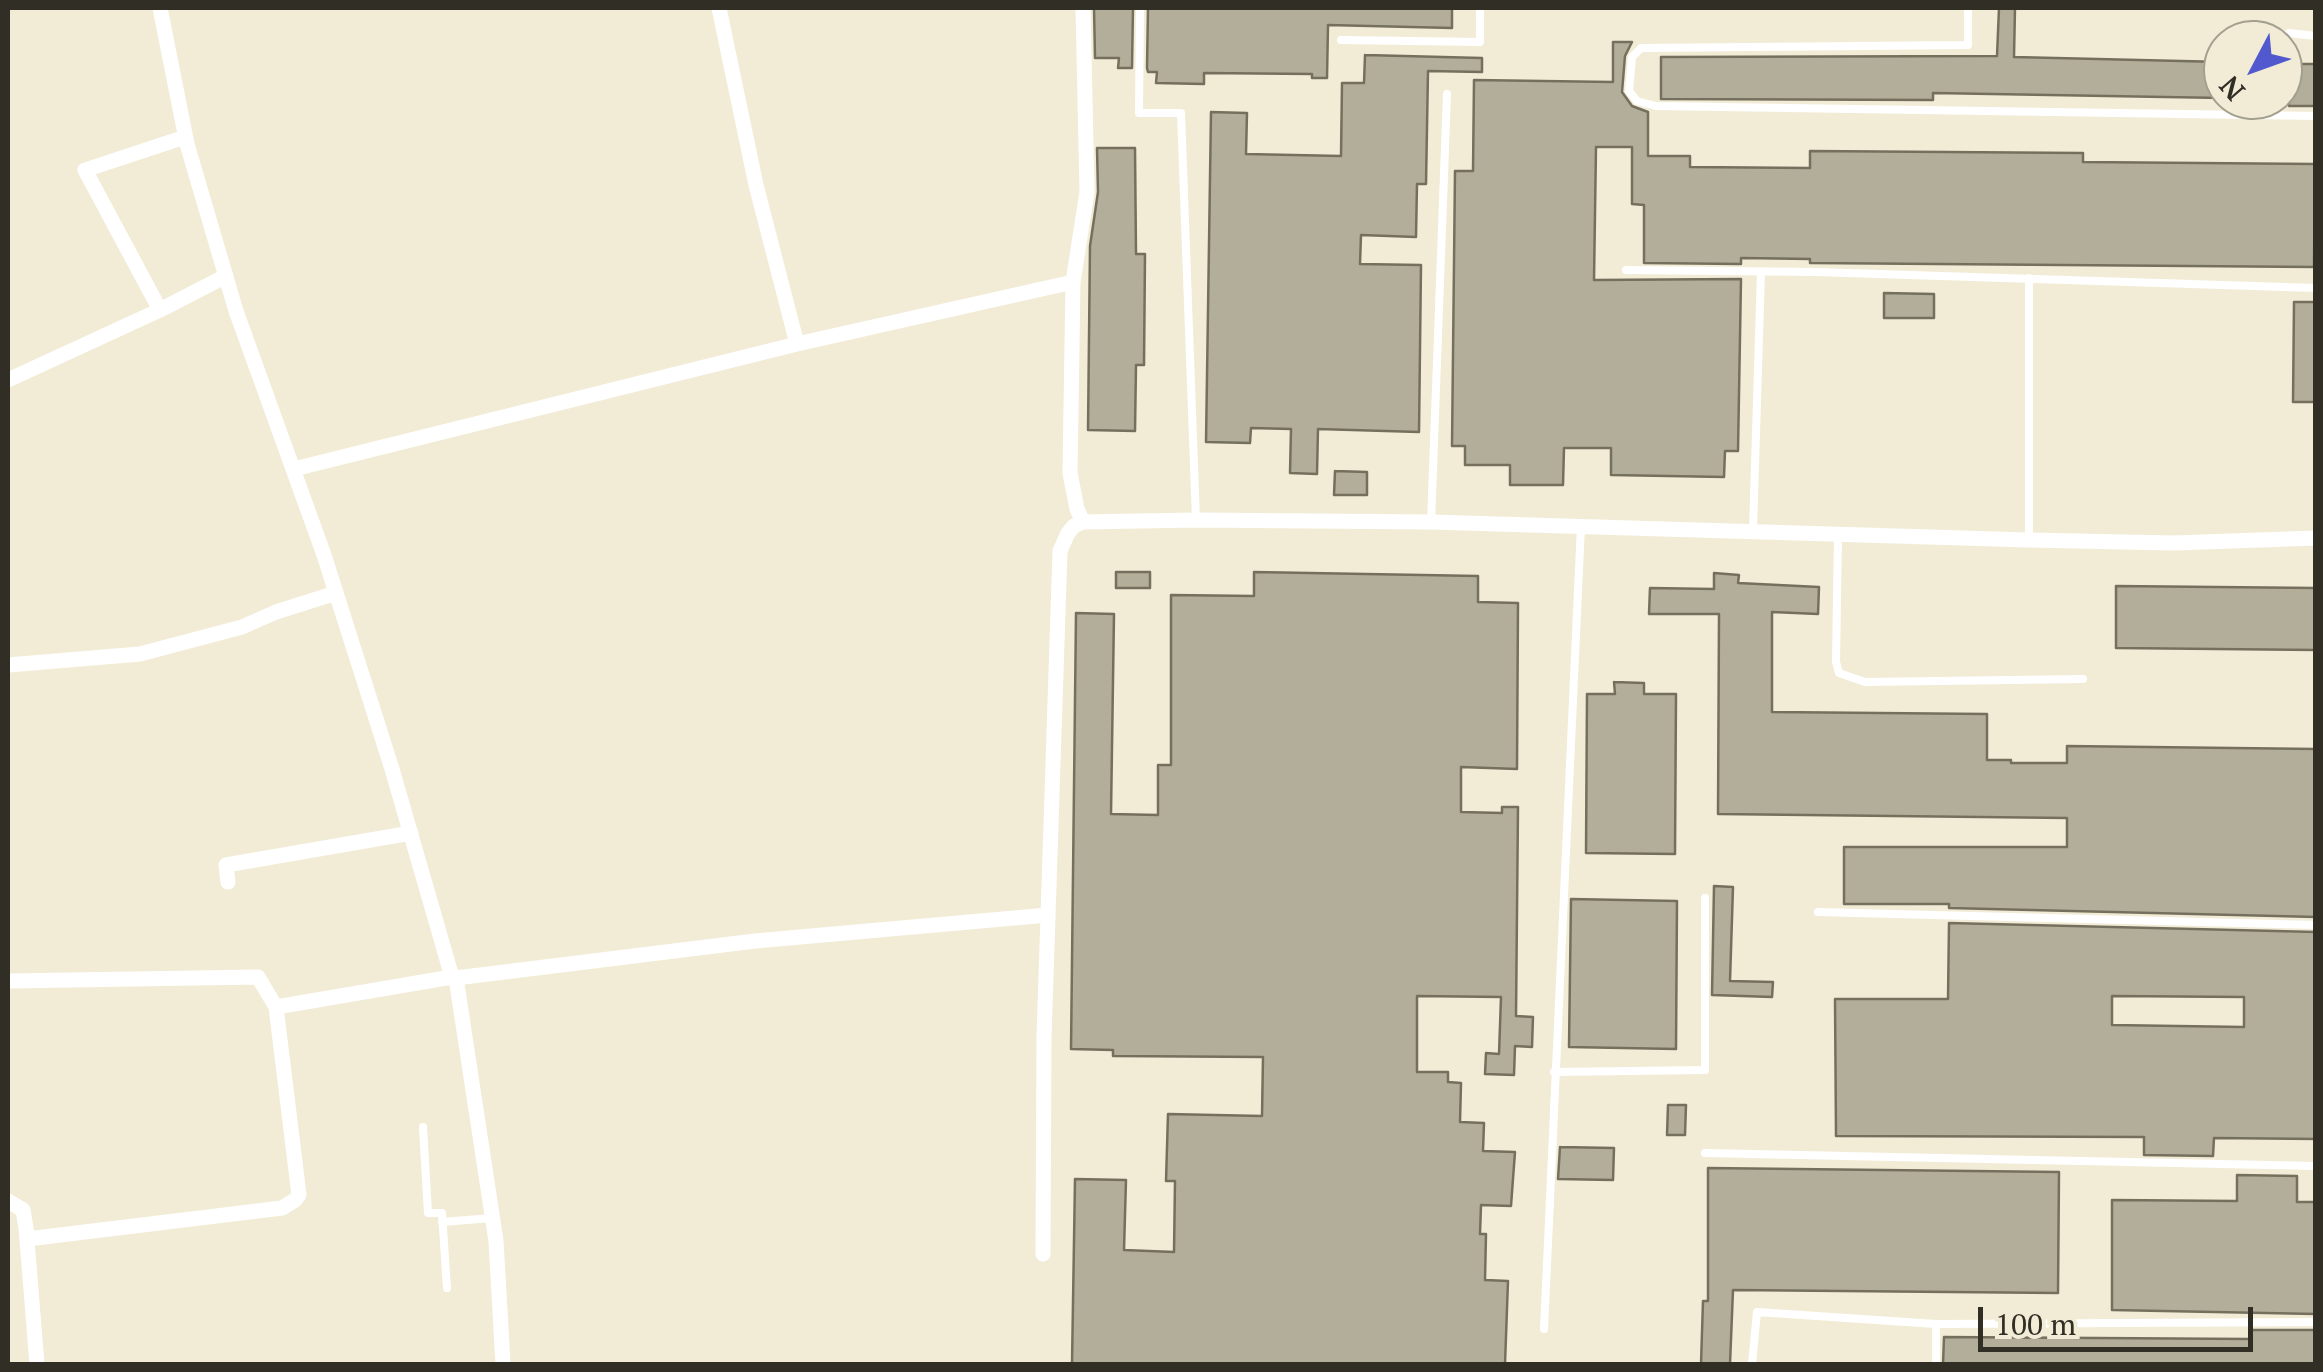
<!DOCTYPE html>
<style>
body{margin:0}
#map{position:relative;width:2323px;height:1372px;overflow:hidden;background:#f2ecd7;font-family:"PT Serif",serif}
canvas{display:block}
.frame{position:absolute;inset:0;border:10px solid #302e25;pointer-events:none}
.north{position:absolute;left:2203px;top:20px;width:100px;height:100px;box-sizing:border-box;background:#f2ecd7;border:2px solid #a4a090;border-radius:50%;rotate:229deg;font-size:28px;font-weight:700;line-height:40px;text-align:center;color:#302e25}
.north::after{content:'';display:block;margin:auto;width:35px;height:45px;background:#5259cf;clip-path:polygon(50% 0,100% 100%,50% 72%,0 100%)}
.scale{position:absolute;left:1978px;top:1307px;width:275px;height:45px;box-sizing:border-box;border:5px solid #302e25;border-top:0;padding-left:12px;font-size:30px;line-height:35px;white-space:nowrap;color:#302e25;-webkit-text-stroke:8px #f2ecd7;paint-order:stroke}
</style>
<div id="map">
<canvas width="2323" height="1372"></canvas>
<div class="frame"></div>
<div class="north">N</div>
<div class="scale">100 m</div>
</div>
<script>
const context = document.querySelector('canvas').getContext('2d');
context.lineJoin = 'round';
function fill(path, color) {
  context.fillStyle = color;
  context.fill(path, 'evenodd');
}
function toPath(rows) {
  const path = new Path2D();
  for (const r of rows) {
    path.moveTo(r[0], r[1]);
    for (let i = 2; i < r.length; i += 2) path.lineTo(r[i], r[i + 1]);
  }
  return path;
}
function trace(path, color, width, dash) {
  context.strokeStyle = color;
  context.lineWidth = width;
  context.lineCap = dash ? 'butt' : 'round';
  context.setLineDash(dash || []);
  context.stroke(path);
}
const building = toPath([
 [1094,8,1133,8,1132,68,1118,68,1119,58,1095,58,1094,8],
 [1148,8,1452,8,1452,28,1328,25,1327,78,1312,78,1312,74,1204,73,1204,84,1156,83,1157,72,1148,72,1147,68,1148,8],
 [1999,8,2015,8,2014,57,2223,62,2223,98,1933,93,1933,100,1661,99,1661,57,1997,56,1999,8],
 [1613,42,1632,42,1625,56,1622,92,1632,106,1648,112,1648,156,1690,156,1690,167,1810,168,1810,151,2083,153,2083,162,2315,164,2314,267,1810,263,1810,259,1741,258,1741,264,1644,263,1644,205,1632,204,1632,147,1596,147,1594,280,1741,279,1738,451,1725,451,1724,477,1611,475,1611,448,1564,448,1563,485,1510,485,1510,465,1465,465,1465,446,1452,446,1455,171,1473,171,1474,80,1613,82,1613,42],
 [1365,55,1482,58,1482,72,1428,71,1426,184,1417,184,1416,237,1361,235,1360,264,1421,265,1419,432,1318,429,1317,474,1290,473,1291,429,1251,428,1250,443,1206,442,1211,112,1247,113,1246,154,1341,156,1342,83,1364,83,1365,55],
 [2288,64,2316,64,2316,106,2289,106,2288,64],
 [1097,148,1135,148,1136,254,1145,254,1144,365,1136,365,1135,431,1088,430,1090,246,1098,192,1097,148],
 [1884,293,1934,294,1934,318,1884,318,1884,293],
 [2294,302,2316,302,2316,402,2293,402,2294,302],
 [1335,471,1367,472,1367,495,1334,495,1335,471],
 [1116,572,1150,572,1150,588,1116,588,1116,572],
 [1254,572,1478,576,1478,602,1518,603,1517,769,1461,767,1461,812,1502,813,1502,807,1518,807,1516,1016,1533,1017,1532,1047,1515,1046,1514,1075,1485,1074,1486,1053,1499,1054,1501,997,1417,996,1417,1072,1448,1072,1448,1082,1461,1083,1460,1122,1484,1123,1483,1151,1515,1152,1511,1206,1481,1205,1480,1234,1486,1234,1485,1280,1508,1281,1505,1364,1072,1364,1075,1179,1126,1180,1124,1250,1174,1252,1175,1181,1166,1181,1168,1114,1262,1116,1263,1057,1113,1056,1113,1050,1071,1049,1076,613,1114,614,1111,814,1158,815,1158,765,1171,765,1171,595,1254,596,1254,572],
 [1714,573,1739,575,1738,583,1819,587,1818,614,1772,612,1772,712,1987,714,1987,760,2011,760,2011,763,2067,763,2067,746,2316,749,2316,917,1949,908,1949,904,1844,904,1844,847,2067,847,2067,818,1718,814,1719,614,1649,614,1650,588,1714,589,1714,573],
 [2116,586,2316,588,2316,650,2116,648,2116,586],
 [1614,682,1644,683,1644,694,1676,694,1675,854,1586,853,1587,694,1615,694,1614,682],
 [1714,886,1733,887,1730,981,1773,982,1772,997,1712,995,1714,886],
 [1571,899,1677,901,1676,1049,1569,1047,1571,899],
 [1949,923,2316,932,2316,1139,2214,1138,2213,1156,2144,1155,2144,1137,1836,1136,1835,999,1948,999,1949,923],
 [2112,996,2244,997,2244,1027,2112,1025,2112,996],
 [1668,1105,1686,1105,1685,1135,1667,1135,1668,1105],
 [1560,1147,1614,1148,1613,1180,1558,1179,1560,1147],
 [1708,1168,2059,1172,2058,1293,1733,1290,1730,1364,1701,1364,1703,1301,1708,1301,1708,1168],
 [2237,1175,2297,1176,2297,1202,2316,1202,2316,1314,2112,1310,2112,1200,2237,1201,2237,1175],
 [2250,1330,2316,1330,2316,1364,1943,1364,1944,1337,2250,1339,2250,1330]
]);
fill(building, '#b3ae9a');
trace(building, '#75705d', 2.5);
trace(toPath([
 [1140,8,1139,113,1181,113,1196,520],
 [1968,8,1968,45,1641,48,1632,57,1629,91,1637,101,1656,106,2316,116],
 [2289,33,2316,36],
 [1341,40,1480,42,1480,8],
 [1626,270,1816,272,2316,288],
 [1431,522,1447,94],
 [1753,530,1761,272],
 [1838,534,1836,662,1839,673,1865,682,2083,679],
 [2029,540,2029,278],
 [1818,912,2316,925],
 [1554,1072,1705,1070,1705,898],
 [423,1127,428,1213,442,1213,447,1288],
 [1705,1153,2316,1166],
 [442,1222,492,1218],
 [1544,1329,1581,526],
 [1752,1364,1757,1312,1936,1324,2316,1322],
 [1936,1364,1936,1324]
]), '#fff', 8);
trace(toPath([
 [160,8,187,144,236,311,324,555,392,769,452,977,456,978,496,1241,503,1364],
 [719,8,756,185,797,344],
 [1073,282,1070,473,1077,509,1083,522],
 [160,310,85,170,185,137],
 [8,380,160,310,226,276],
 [294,469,797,344,1073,282,1087,192,1083,8],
 [8,665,140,654,242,627,276,612,336,593],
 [228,882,226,865,411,833],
 [456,978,755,941,1048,915],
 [8,981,258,977,276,1007,452,977],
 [8,1201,23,1210,26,1228,37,1364],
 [27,1239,282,1208,295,1200,299,1195,276,1007],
 [1043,1254,1044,1037,1060,551,1068,533,1074,526,1083,522,1196,520,1431,522,2029,540,2174,543,2316,538]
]), '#fff', 15);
</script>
